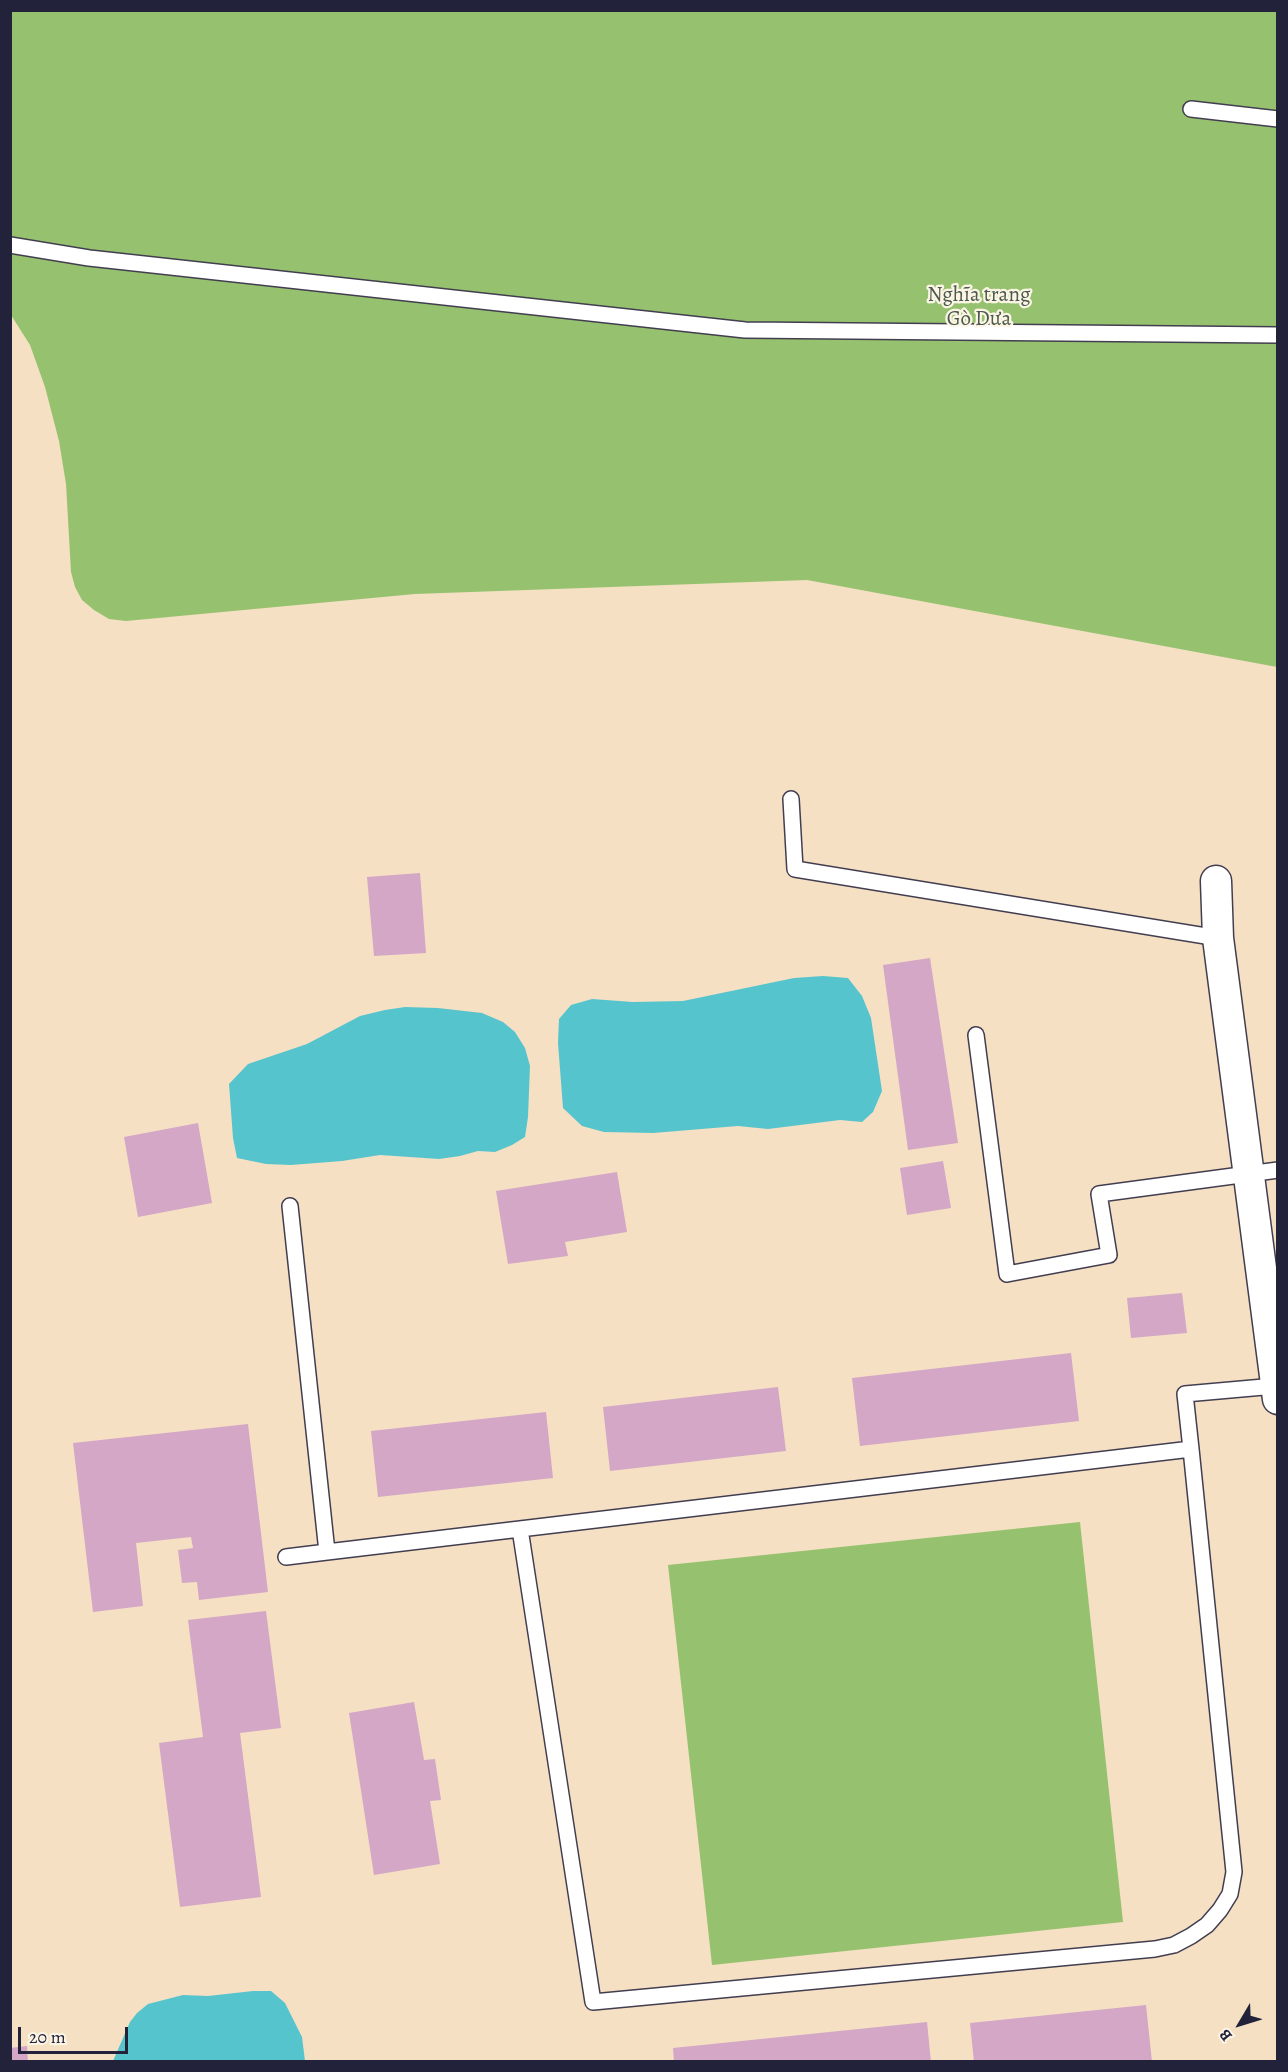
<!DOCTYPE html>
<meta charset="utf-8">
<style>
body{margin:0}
#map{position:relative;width:1288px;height:2072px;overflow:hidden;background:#f5e0c4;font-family:Alegreya,serif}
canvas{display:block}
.frame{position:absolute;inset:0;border:12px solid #22223b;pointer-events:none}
.north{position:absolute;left:1210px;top:1994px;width:60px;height:60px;-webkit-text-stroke:4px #fcf5e5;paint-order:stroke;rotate:232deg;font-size:16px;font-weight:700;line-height:24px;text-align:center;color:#22223b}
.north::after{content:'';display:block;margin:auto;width:21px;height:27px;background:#22223b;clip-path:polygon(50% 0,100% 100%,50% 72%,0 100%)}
.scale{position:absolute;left:18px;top:2027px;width:110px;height:27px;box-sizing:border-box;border:3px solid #22223b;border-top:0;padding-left:8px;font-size:18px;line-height:21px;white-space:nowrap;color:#22223b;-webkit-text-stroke:4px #fcf5e5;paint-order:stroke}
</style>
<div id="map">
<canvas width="1288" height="2072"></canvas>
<div class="frame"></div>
<div class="north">B</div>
<div class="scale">20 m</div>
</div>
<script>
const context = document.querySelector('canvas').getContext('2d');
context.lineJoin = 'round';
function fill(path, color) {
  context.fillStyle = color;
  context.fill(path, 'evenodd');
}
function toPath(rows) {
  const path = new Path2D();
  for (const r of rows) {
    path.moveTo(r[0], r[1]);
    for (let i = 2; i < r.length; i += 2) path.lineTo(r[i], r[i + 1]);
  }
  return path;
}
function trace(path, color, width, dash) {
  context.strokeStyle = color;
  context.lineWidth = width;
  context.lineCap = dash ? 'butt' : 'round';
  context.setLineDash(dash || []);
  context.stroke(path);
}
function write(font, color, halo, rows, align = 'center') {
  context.font = font + ' Alegreya,serif';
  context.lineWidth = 4.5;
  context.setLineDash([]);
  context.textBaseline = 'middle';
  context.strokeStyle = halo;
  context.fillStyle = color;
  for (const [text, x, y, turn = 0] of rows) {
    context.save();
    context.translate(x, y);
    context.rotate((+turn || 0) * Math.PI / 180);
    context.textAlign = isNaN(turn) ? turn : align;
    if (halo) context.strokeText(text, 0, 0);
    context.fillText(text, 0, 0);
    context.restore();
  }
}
fill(toPath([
 [11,11,1277,11,1277,667,807,580,415,594,126,621,109,619,94,610,82,600,75,587,71,572,66,484,59,441,45,387,30,345,11,315],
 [1080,1522,1123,1922,712,1965,668,1565]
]), '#96c26f');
fill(toPath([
 [823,976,848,978,862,996,871,1018,882,1091,873,1112,862,1122,840,1120,768,1129,738,1126,653,1133,604,1132,582,1126,563,1108,558,1043,559,1019,571,1005,592,999,633,1002,683,1001,794,978],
 [405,1007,438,1008,482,1013,503,1022,515,1032,525,1048,530,1066,528,1117,525,1137,512,1145,495,1152,478,1151,460,1156,439,1159,380,1155,342,1161,291,1165,266,1164,237,1158,233,1138,229,1084,248,1064,307,1044,360,1016,385,1010],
 [253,1991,271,1991,285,2003,302,2037,305,2061,113,2061,130,2022,137,2013,148,2004,183,1995,208,1996]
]), '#56c4cd');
fill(toPath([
 [420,873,426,953,374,956,367,877],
 [930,958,958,1143,908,1150,883,965],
 [198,1123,212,1203,138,1217,124,1137],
 [943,1161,951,1208,907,1215,900,1168],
 [617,1172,627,1232,565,1242,568,1256,508,1264,496,1191],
 [1182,1293,1187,1333,1131,1338,1127,1298],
 [1071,1353,1079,1421,860,1446,852,1378],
 [778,1387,786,1451,610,1471,603,1407],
 [546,1412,553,1478,378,1497,371,1431],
 [248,1424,268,1592,199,1600,197,1582,182,1583,178,1550,193,1548,191,1537,136,1543,143,1606,93,1612,73,1443],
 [266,1611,281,1728,240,1733,261,1897,180,1907,159,1743,203,1737,188,1620],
 [414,1702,424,1760,435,1759,441,1800,430,1801,440,1864,374,1875,349,1713],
 [1146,2005,1152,2062,974,2062,970,2023],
 [927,2022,931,2062,674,2062,673,2048],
 [27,2046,28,2062,10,2062,10,2048]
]), '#d3a7c5');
const lane = toPath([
 [1191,109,1278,119],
 [10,245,89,258,745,330,1278,335],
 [791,799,795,869,1218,938],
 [976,1035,1007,1274,1109,1255,1099,1194,1278,1170],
 [290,1206,327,1552],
 [1191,1449,1185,1394,1275,1386],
 [286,1557,327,1552,520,1529,1191,1449,1234,1872,1230,1894,1220,1910,1207,1925,1191,1936,1174,1945,1155,1949,593,2002,520,1529]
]);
const street = toPath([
 [1216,881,1218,938,1278,1399]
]);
trace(lane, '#423e50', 18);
trace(street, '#423e50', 33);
trace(lane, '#fff', 15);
trace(street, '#fff', 30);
write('21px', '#4b5a4d', '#fcf5e5', [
 ["Nghĩa trang",979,296],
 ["Gò Dưa",979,320]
]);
</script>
